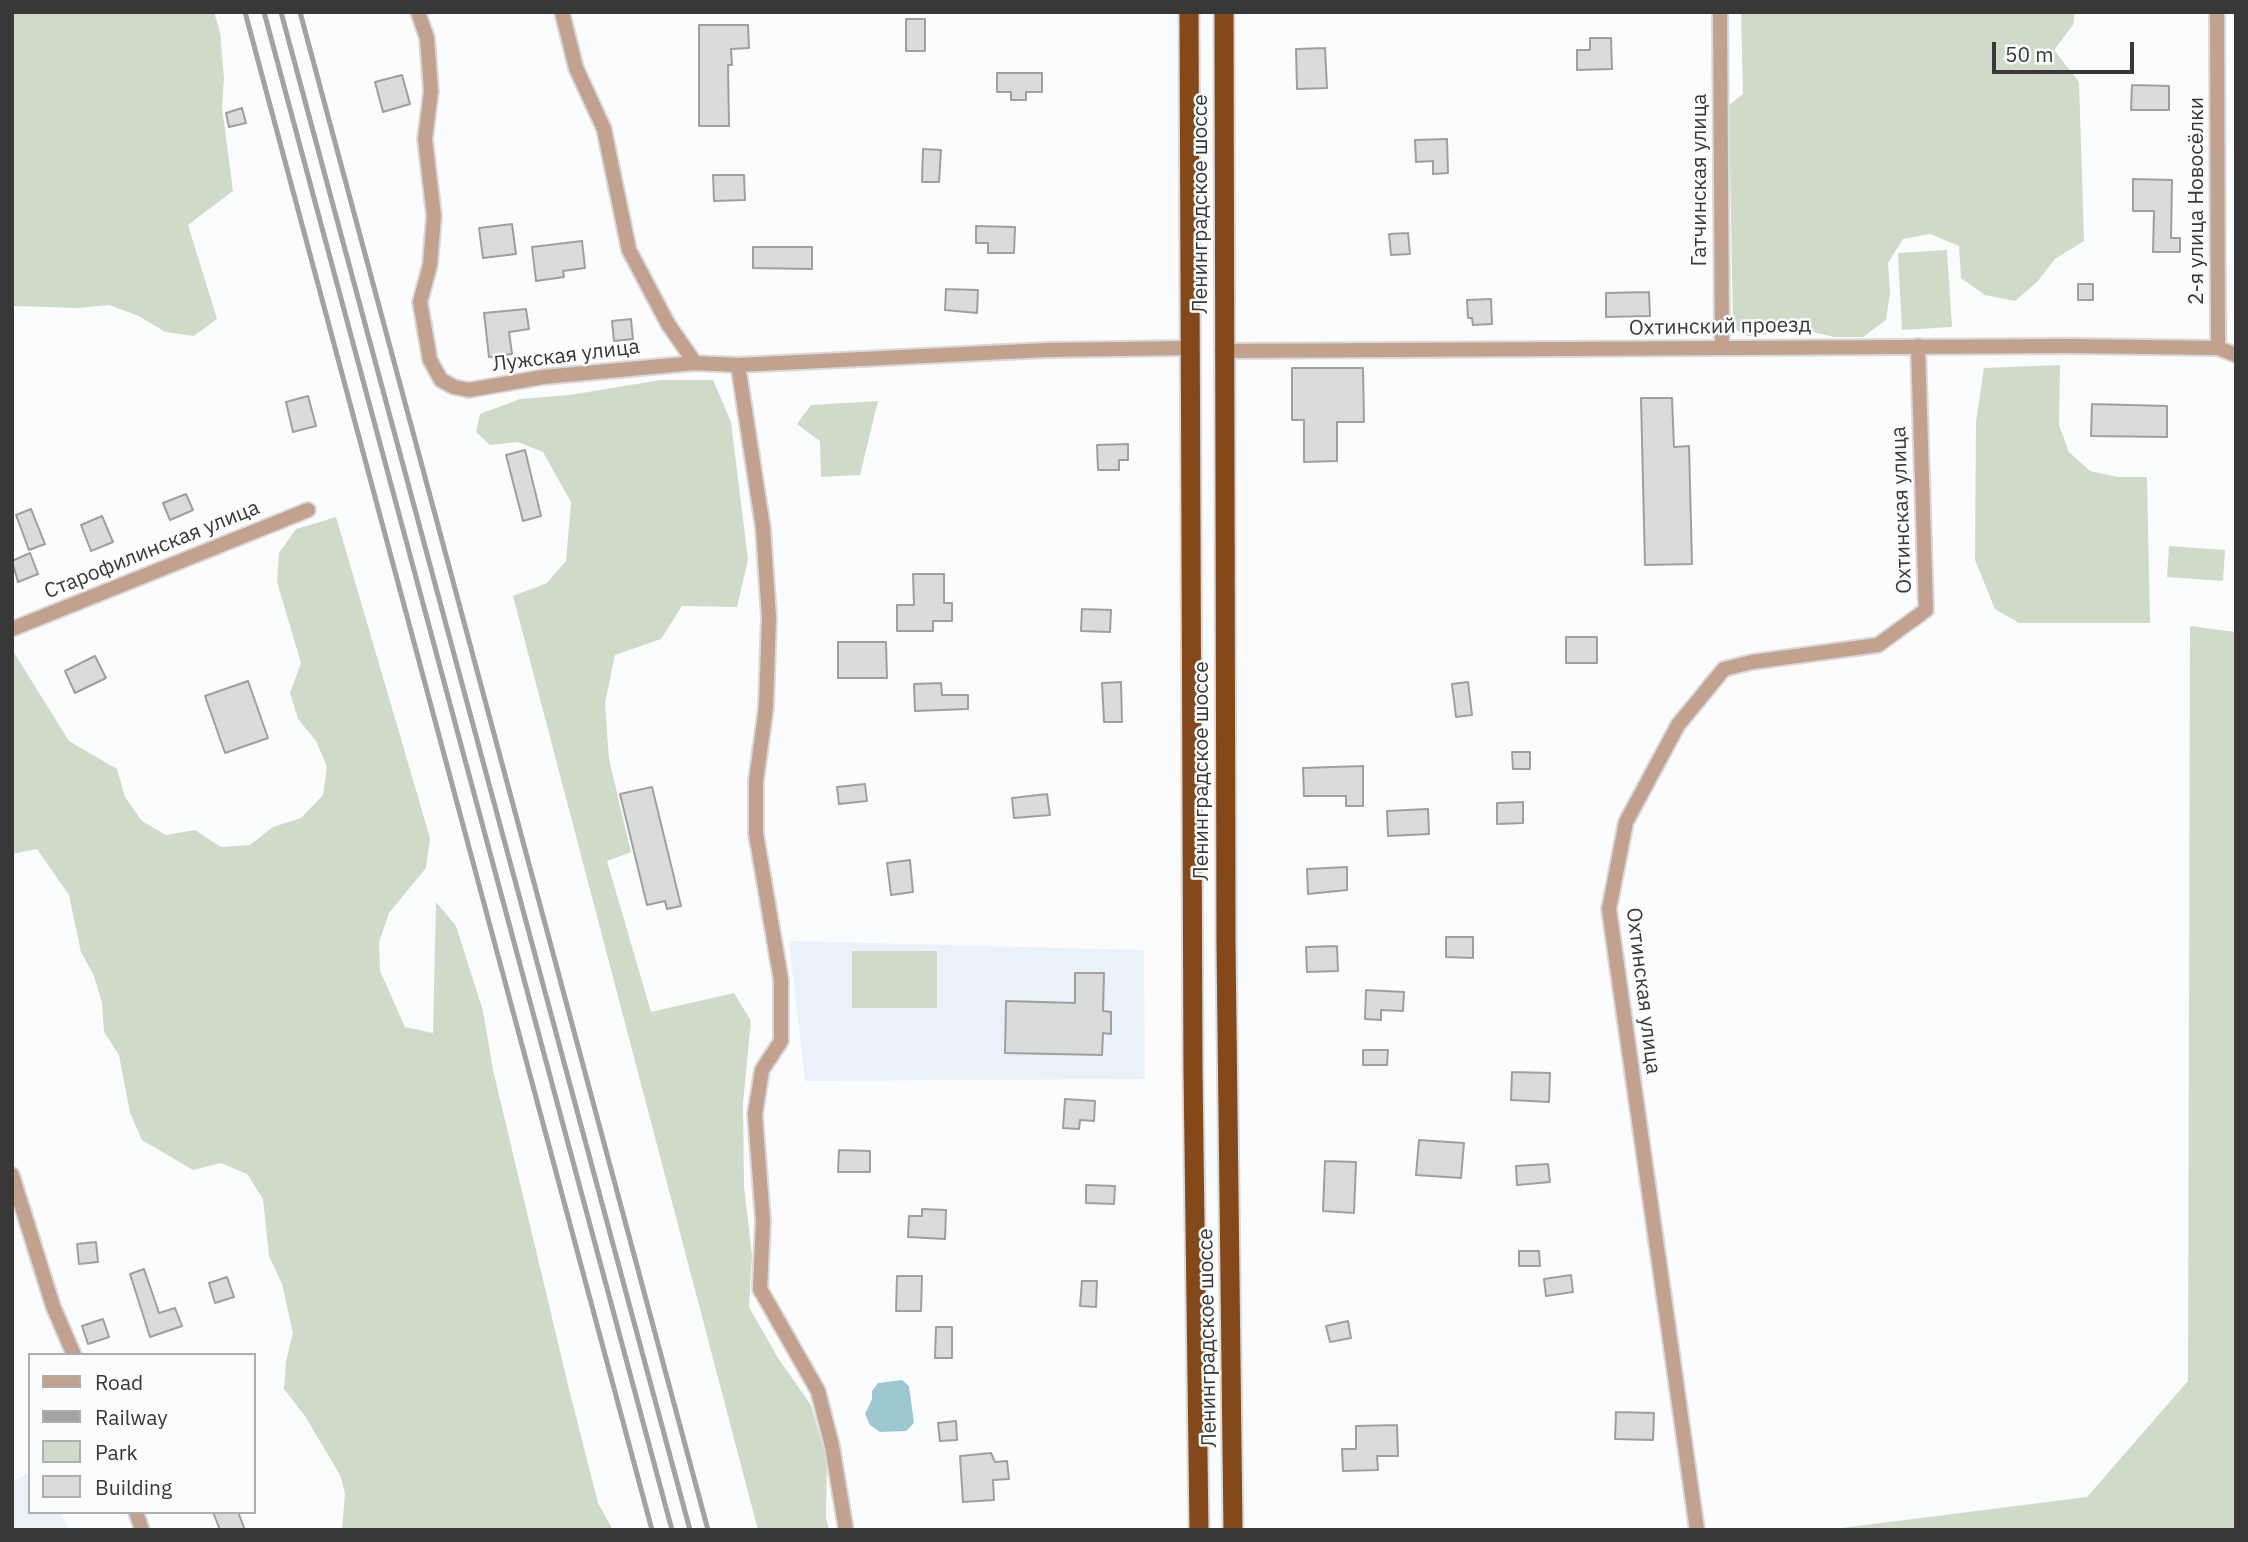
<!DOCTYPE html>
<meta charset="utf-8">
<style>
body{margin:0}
#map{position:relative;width:2248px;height:1542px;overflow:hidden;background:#fbfcfd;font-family:"IBM Plex Sans",sans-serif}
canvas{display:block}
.frame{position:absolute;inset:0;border:14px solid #383838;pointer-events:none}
.legend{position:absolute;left:28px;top:1353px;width:228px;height:161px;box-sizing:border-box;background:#fbfcfd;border:2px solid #adaeae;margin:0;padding:9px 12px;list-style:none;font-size:21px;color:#383838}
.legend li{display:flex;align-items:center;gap:14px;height:35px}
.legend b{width:35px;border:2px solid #adaeae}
.scale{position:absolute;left:1992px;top:42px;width:142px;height:32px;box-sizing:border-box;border:4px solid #383838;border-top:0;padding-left:9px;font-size:21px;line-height:24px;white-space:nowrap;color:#383838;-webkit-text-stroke:5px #fbfcfd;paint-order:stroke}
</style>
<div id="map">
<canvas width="2248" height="1542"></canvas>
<div class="frame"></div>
<ul class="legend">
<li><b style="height:9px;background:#c2a28e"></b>Road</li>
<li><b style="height:9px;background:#a1a2a2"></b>Railway</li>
<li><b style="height:19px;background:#cfdbc8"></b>Park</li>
<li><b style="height:19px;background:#dadbdb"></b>Building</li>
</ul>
<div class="scale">50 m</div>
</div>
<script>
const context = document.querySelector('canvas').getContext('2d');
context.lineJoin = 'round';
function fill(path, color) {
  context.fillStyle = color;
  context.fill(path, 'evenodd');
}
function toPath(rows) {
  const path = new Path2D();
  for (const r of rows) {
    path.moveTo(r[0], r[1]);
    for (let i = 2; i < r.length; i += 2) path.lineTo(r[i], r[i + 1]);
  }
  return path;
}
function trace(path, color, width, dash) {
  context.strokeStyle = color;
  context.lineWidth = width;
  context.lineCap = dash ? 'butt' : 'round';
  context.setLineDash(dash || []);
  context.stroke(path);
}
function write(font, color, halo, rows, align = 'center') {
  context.font = font + ' "IBM Plex Sans",sans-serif';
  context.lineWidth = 5;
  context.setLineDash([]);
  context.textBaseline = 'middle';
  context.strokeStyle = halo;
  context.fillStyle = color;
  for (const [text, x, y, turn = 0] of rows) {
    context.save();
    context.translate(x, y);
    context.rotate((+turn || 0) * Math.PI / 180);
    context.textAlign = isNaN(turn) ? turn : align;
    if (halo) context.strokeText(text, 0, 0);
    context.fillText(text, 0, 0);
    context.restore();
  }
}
fill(toPath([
 [789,941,1144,950,1145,1079,805,1081],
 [30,1472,30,1512,61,1512,68,1530,12,1530,12,1482]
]), '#ebf1f8');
fill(toPath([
 [12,12,214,12,220,32,224,79,222,107,233,191,188,225,217,319,194,336,165,332,139,316,109,305,79,308,12,306],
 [1741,12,2075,12,2073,25,2054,50,2079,82,2084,241,2055,259,2037,282,2015,301,1985,295,1961,278,1959,246,1930,234,1903,239,1888,263,1890,292,1886,320,1863,337,1834,337,1805,330,1748,336,1733,328,1729,105,1743,94],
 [1947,250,1952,327,1902,330,1898,253],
 [2060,365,2059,425,2069,452,2090,471,2118,477,2147,477,2150,623,2019,623,1995,609,1975,560,1976,422,1984,368],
 [660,380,713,380,731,422,748,560,737,607,682,606,661,639,615,655,605,703,609,759,631,852,607,861,651,1012,734,993,751,1021,743,1103,744,1186,752,1255,749,1307,778,1358,811,1405,827,1461,826,1517,829,1530,758,1530,513,596,547,583,566,561,571,502,543,452,518,442,490,445,476,432,480,414,520,399,570,395],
 [878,401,860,475,821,477,820,441,797,424,811,405],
 [336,517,430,838,426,868,389,913,379,942,380,971,405,1027,433,1033,436,902,456,926,483,1011,493,1070,569,1389,598,1503,613,1530,342,1530,345,1493,340,1475,305,1416,284,1389,286,1361,293,1333,282,1284,269,1256,263,1199,247,1174,221,1163,193,1170,142,1140,130,1113,119,1055,104,1032,102,1003,94,976,81,952,69,895,37,849,12,854,13,651,69,741,117,769,125,797,142,821,166,835,195,830,221,847,250,845,273,827,301,818,323,795,327,767,316,741,298,719,290,693,301,663,277,582,279,553,296,529],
 [2169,546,2225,550,2223,581,2167,577],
 [2190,626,2236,632,2236,1530,1826,1530,2087,1497,2188,1381],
 [852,951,937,951,937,1008,852,1008]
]), '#cfdbc8');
fill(toPath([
 [902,1380,909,1386,914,1423,906,1431,880,1432,870,1425,865,1414,872,1399,872,1391,878,1383]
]), '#9ec8d0');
const building = toPath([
 [906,19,925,19,925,51,906,51,906,19],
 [699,25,748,25,749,48,731,49,732,65,728,65,729,126,699,126,699,25],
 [1590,38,1611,38,1612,69,1577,70,1577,50,1590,50,1590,38],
 [1325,48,1327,88,1297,89,1296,49,1325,48],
 [997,73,1042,73,1042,92,1026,92,1026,100,1011,100,1011,92,997,92,997,73],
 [402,75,410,104,383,112,375,82,402,75],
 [2132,85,2169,86,2169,110,2131,110,2132,85],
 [242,108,246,123,229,127,226,113,242,108],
 [1447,139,1448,173,1433,174,1433,161,1416,162,1415,140,1447,139],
 [923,149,941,150,939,182,922,182,923,149],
 [713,175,744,175,745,200,714,201,713,175],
 [2133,179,2172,180,2171,238,2180,238,2180,252,2153,252,2154,211,2133,211,2133,179],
 [512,224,516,254,483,258,479,228,512,224],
 [976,226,1015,227,1014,253,988,253,988,243,976,243,976,226],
 [1408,233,1410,254,1391,255,1389,234,1408,233],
 [582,241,585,268,563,271,564,277,536,281,532,247,582,241],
 [753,247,812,247,812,269,753,268,753,247],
 [2078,284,2093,284,2093,300,2078,300,2078,284],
 [946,289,978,290,977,313,945,310,946,289],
 [1649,292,1650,316,1606,317,1606,293,1649,292],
 [1491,299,1492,324,1473,325,1472,318,1468,318,1467,300,1491,299],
 [526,309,529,329,509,332,512,354,489,357,484,313,526,309],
 [631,319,633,339,614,341,612,321,631,319],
 [1292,368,1363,368,1364,422,1337,422,1337,461,1304,462,1304,420,1292,420,1292,368],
 [308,396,316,426,293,432,286,402,308,396],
 [1641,398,1672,398,1674,447,1689,446,1692,564,1645,565,1641,398],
 [2092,404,2167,406,2167,437,2091,436,2092,404],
 [1128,444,1128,460,1119,460,1119,470,1098,470,1097,445,1128,444],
 [525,450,541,516,523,521,506,455,525,450],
 [186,494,193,510,170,520,163,503,186,494],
 [31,509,45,544,29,550,16,515,31,509],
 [102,516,113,542,91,551,81,525,102,516],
 [30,553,38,574,18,582,12,561,30,553],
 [913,574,944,574,944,603,952,603,952,621,933,621,933,631,897,631,897,605,914,605,913,574],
 [1082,609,1111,610,1110,632,1081,631,1082,609],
 [1566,637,1597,637,1597,663,1566,663,1566,637],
 [838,642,886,642,887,678,838,678,838,642],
 [95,656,106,678,75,693,65,671,95,656],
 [248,681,268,738,225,753,205,696,248,681],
 [1121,682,1122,722,1104,722,1102,683,1121,682],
 [1468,682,1472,715,1456,717,1452,684,1468,682],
 [941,683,942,695,968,695,968,709,915,711,914,684,941,683],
 [1512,752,1530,752,1530,769,1513,769,1512,752],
 [1363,766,1363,806,1346,806,1346,796,1304,796,1303,768,1363,766],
 [865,784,867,801,839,804,837,787,865,784],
 [652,787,681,906,667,909,665,901,647,905,620,794,652,787],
 [1047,794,1050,815,1014,818,1012,798,1047,794],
 [1523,802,1523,823,1497,824,1497,803,1523,802],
 [1428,809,1429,834,1388,836,1387,811,1428,809],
 [910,860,913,892,891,895,887,863,910,860],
 [1347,867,1347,890,1308,894,1307,869,1347,867],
 [1446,937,1473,937,1473,958,1446,957,1446,937],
 [1337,946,1338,971,1307,972,1306,947,1337,946],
 [1075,973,1104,973,1103,1011,1111,1012,1111,1034,1103,1033,1102,1055,1005,1053,1006,1001,1075,1003,1075,973],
 [1366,990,1404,992,1403,1011,1381,1010,1381,1020,1365,1019,1366,990],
 [1363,1050,1388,1050,1387,1065,1363,1065,1363,1050],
 [1512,1072,1550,1073,1549,1102,1511,1100,1512,1072],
 [1065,1099,1095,1101,1094,1121,1080,1120,1079,1129,1063,1128,1065,1099],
 [1419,1140,1464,1143,1461,1178,1416,1175,1419,1140],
 [839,1150,870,1151,870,1172,838,1172,839,1150],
 [1325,1161,1356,1162,1354,1213,1323,1211,1325,1161],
 [1548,1164,1550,1182,1517,1185,1516,1166,1548,1164],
 [1086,1185,1115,1186,1114,1204,1086,1203,1086,1185],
 [922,1209,946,1210,945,1239,908,1237,909,1216,922,1216,922,1209],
 [96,1242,98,1262,79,1264,77,1244,96,1242],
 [1519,1251,1539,1251,1540,1266,1519,1266,1519,1251],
 [144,1269,159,1313,175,1308,182,1326,150,1337,130,1274,144,1269],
 [1571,1275,1573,1292,1546,1296,1544,1279,1571,1275],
 [897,1276,922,1276,921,1311,896,1311,897,1276],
 [227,1277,234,1297,215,1303,209,1283,227,1277],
 [1082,1281,1097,1281,1096,1307,1080,1306,1082,1281],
 [103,1319,109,1337,88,1344,82,1326,103,1319],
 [1348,1321,1351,1338,1330,1342,1326,1326,1348,1321],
 [936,1327,952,1327,952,1358,935,1358,936,1327],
 [1616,1412,1654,1413,1653,1440,1615,1439,1616,1412],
 [956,1421,957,1440,940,1441,938,1423,956,1421],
 [1397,1425,1398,1456,1377,1456,1378,1470,1343,1471,1342,1449,1356,1449,1356,1426,1397,1425],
 [991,1453,995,1462,1007,1461,1009,1479,993,1480,994,1500,963,1502,960,1456,991,1453],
 [213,1512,238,1512,245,1530,220,1530,213,1512]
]);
fill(building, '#dadbdb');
trace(building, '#9e9fa0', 2);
const minor = toPath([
 [418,12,427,38,431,91,425,139,434,216,430,265,420,302,430,360,441,380,454,387,469,390,543,377,695,363,738,365,1047,350,1189,348],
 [562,12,576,68,604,129,629,250,668,324,695,363],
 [1720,12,1722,347],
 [2217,12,2218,348],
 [1222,351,2069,346,2218,348,2236,355],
 [738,365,763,528,769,617,766,707,756,781,756,834,781,980,781,1041,762,1070,755,1114,763,1221,760,1289,818,1391,832,1446,846,1530],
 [12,629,308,510],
 [12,1175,53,1306,74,1355],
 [136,1512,142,1530],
 [1697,1530,1609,909,1626,822,1678,725,1724,669,1752,662,1878,645,1926,610,1918,346]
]);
const trunk = toPath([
 [1189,12,1193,1070,1199,1530],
 [1224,12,1226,944,1233,1530]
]);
trace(minor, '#d8d9da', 18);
trace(trunk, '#d8d9da', 23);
trace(minor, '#c2a28e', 14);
trace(trunk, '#844819', 19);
trace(toPath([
 [245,12,652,1530],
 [264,12,672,1530],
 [281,12,690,1530],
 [300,12,708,1530]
]), '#a1a2a2', 5);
write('21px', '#383838', '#fbfcfd', [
 ["Гатчинская улица",1700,180,-90],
 ["2-я улица Новосёлки",2197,201,-90],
 ["Ленинградское шоссе",1201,204,-90],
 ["Охтинский проезд",1720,327,-1],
 ["Лужская улица",566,356,-7],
 ["Охтинская улица",1902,510,-92],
 ["Старофилинская улица",152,550,-22],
 ["Ленинградское шоссе",1202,771,-90],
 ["Охтинская улица",1643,991,83],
 ["Ленинградское шоссе",1208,1338,-91]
]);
</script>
